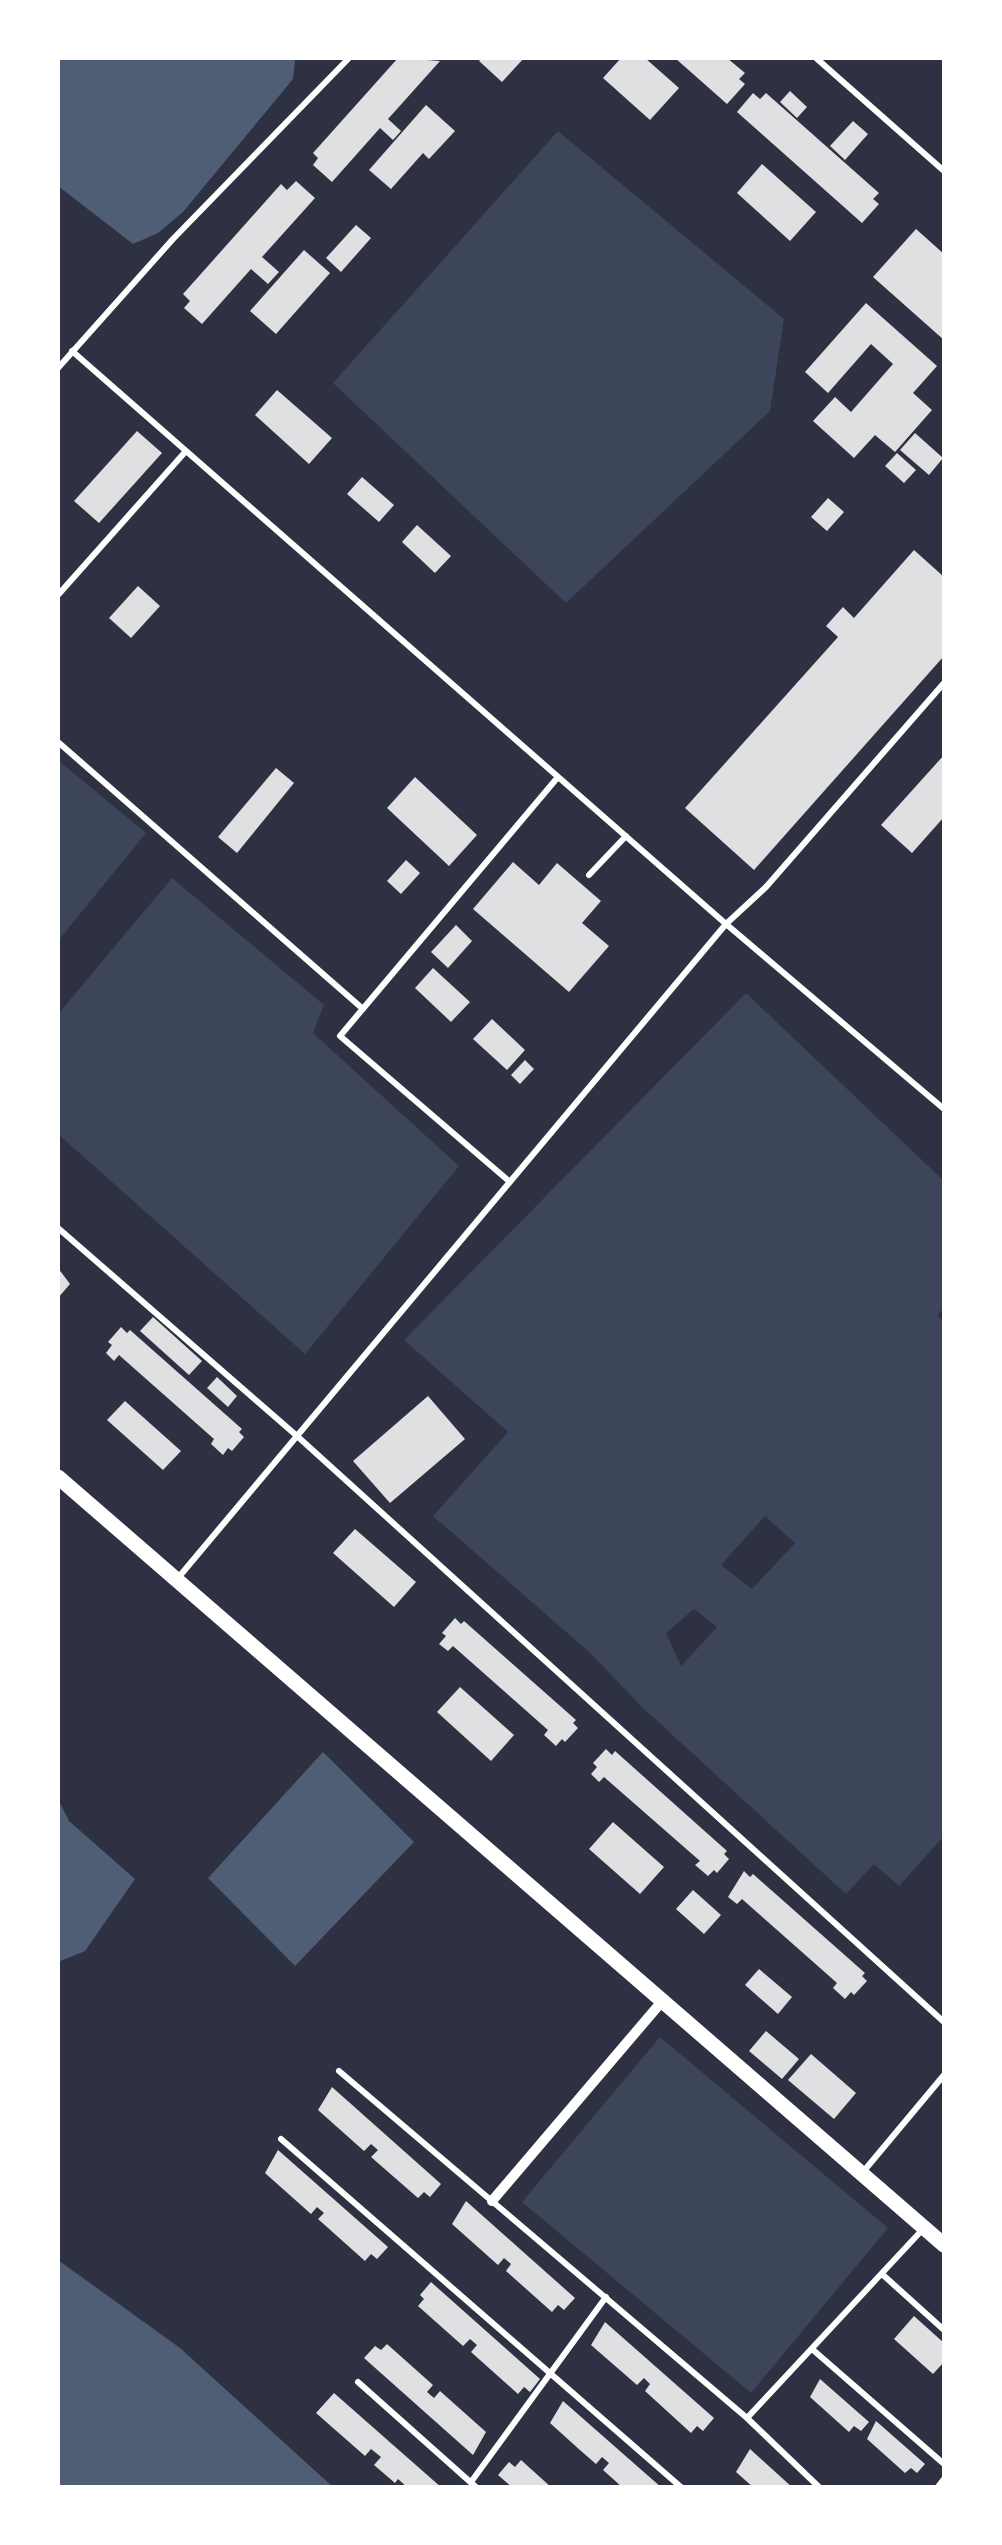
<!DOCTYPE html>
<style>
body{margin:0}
#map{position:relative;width:1002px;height:2545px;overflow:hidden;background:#2d3142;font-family:"Fira Sans Condensed",sans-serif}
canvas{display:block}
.frame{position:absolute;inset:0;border:60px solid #fff;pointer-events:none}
</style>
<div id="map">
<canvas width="1002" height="2545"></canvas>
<div class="frame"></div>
</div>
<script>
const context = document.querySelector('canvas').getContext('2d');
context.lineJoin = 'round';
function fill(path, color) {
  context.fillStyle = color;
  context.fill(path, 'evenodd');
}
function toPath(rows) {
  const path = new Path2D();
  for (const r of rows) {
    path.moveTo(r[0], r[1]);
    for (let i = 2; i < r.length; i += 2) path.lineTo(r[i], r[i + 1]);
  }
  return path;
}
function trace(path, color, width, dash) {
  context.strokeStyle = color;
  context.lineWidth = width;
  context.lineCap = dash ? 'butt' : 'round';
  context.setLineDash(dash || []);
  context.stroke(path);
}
fill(toPath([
 [558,131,784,319,770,411,566,603,333,383],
 [58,760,146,833,58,941],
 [172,878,324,1005,313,1033,459,1166,305,1354,58,1134,58,1014],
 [746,993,944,1181,944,1308,937,1315,944,1323,944,1836,899,1886,874,1864,846,1894,643,1708,588,1651,433,1516,508,1432,404,1340],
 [765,1516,795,1543,752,1589,721,1565],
 [694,1609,717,1627,681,1666,666,1633],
 [660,2037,888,2228,751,2393,522,2202]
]), '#3c4559');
fill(toPath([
 [58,58,291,58,295,61,293,79,183,212,158,233,133,244,58,186],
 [323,1752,414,1842,295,1966,208,1878],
 [58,1799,69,1821,135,1879,85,1951,58,1962],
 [58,2260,180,2348,333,2487,65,2488,58,2483]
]), '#4f5d75');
fill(toPath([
 [398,58,440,61,388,119,401,131,393,140,380,128,332,182,313,165,318,158,313,153],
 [482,58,524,58,502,82,479,61],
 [621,58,645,58,679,88,650,120,603,78],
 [675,58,727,58,745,73,739,79,745,84,727,104],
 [790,91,807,107,797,118,780,102],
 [753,93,760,99,766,93,879,193,873,199,879,204,862,223,737,112],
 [426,105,455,131,429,159,423,153,391,189,369,170],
 [853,121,868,134,845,160,830,146],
 [762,164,816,212,790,241,737,193],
 [296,181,315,198,262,257,279,272,268,284,251,269,202,324,184,308,190,301,183,294,281,184,287,190],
 [356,225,371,238,341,272,326,258],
 [916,229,944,254,944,340,873,277],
 [304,250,330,273,276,334,250,311],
 [866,303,937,366,913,393,932,410,895,452,875,435,854,458,813,421,835,397,851,412,893,364,871,344,828,393,805,372],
 [277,390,332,438,309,464,255,415],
 [137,431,162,453,99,523,74,501],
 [915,433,943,458,929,475,900,450],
 [897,453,916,470,904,483,885,466],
 [362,477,394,505,379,522,347,494],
 [828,498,844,512,827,531,811,517],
 [417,525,451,556,435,573,402,542],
 [914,550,944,577,944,656,754,870,685,808,838,637,826,626,843,607,854,618],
 [138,586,160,606,131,638,109,618],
 [944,755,944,817,912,853,881,825],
 [276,768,294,783,237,853,218,837],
 [415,777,477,835,449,866,387,808],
 [406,860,420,873,401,894,387,881],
 [513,862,539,885,557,863,601,901,582,923,609,946,569,992,473,909],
 [456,925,472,941,448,968,431,952],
 [433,968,470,1002,451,1022,415,988],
 [492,1019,525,1050,507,1070,473,1039],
 [525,1060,534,1069,520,1084,511,1075],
 [58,1268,70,1284,58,1298],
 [153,1317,202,1361,189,1375,140,1331],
 [121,1327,127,1333,130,1330,242,1429,239,1432,244,1437,232,1451,228,1448,223,1455,211,1444,214,1439,119,1355,114,1361,106,1353,112,1345,108,1342],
 [217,1377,237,1396,228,1407,207,1388],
 [428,1396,465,1439,390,1503,353,1461],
 [125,1401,181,1451,163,1470,107,1420],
 [355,1529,416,1582,394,1607,333,1553],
 [455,1618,461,1624,464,1621,576,1720,573,1723,578,1728,565,1742,562,1739,556,1746,544,1735,548,1730,453,1646,448,1651,439,1644,446,1636,442,1633],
 [460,1687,514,1735,491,1761,437,1712],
 [606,1749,612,1755,615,1751,727,1851,724,1854,729,1859,717,1873,714,1870,708,1876,695,1865,700,1861,604,1777,599,1782,591,1774,597,1767,593,1763],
 [613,1822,664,1867,640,1894,589,1849],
 [744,1871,750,1877,753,1874,865,1973,862,1976,867,1981,854,1995,851,1992,845,1999,833,1988,837,1983,742,1899,737,1904,728,1897],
 [693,1890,721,1915,704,1934,676,1909],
 [759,1969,792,1997,778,2014,745,1985],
 [766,2031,799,2059,782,2079,749,2051],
 [811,2054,856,2093,834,2119,788,2080],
 [332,2087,441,2184,430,2197,424,2192,418,2198,371,2157,378,2150,371,2144,364,2151,318,2110],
 [278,2150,388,2247,377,2259,371,2254,365,2261,318,2219,324,2213,317,2207,311,2214,265,2173],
 [466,2201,575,2298,564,2310,558,2305,552,2312,506,2271,511,2264,504,2258,498,2265,452,2224],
 [431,2282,540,2379,530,2392,524,2387,518,2394,471,2352,477,2345,470,2339,463,2346,418,2306,424,2299,420,2295],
 [914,2316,944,2343,944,2362,933,2374,894,2339],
 [605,2322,714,2418,703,2431,697,2426,691,2433,645,2391,650,2384,644,2378,637,2385,591,2345],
 [387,2344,433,2385,427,2392,434,2398,440,2391,486,2432,473,2455,364,2358,375,2346,381,2350],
 [820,2379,869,2422,861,2431,854,2426,849,2432,810,2397],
 [334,2393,442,2488,408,2488,398,2479,395,2483,374,2465,381,2457,371,2449,365,2456,316,2413],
 [563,2401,662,2488,622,2487,603,2470,609,2463,602,2457,596,2464,581,2451,550,2423],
 [876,2421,925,2464,917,2473,911,2468,905,2473,867,2439],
 [750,2449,793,2488,754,2488,736,2472],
 [521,2460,552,2488,513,2488,498,2475,509,2462,515,2467]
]), '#e0e0e3');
trace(toPath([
 [816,58,944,171],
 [72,351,726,924,944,1109],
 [58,368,173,239,349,58],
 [58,595,186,451],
 [58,742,363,1009],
 [589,875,626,836],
 [510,1182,340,1036,558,777],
 [58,1228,297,1436,944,2022],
 [178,1578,726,924,766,887,944,683],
 [339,2071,747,2418,820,2488],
 [281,2139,682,2488],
 [863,2172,944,2075],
 [882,2274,944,2330],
 [812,2349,944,2464],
 [358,2382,477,2488],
 [747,2418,924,2228],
 [471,2482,606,2297],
 [937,2488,944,2479]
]), '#fff', 6);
trace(toPath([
 [492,2201,664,1999]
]), '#fff', 10);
trace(toPath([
 [58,1477,944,2245]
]), '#fff', 15);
</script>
